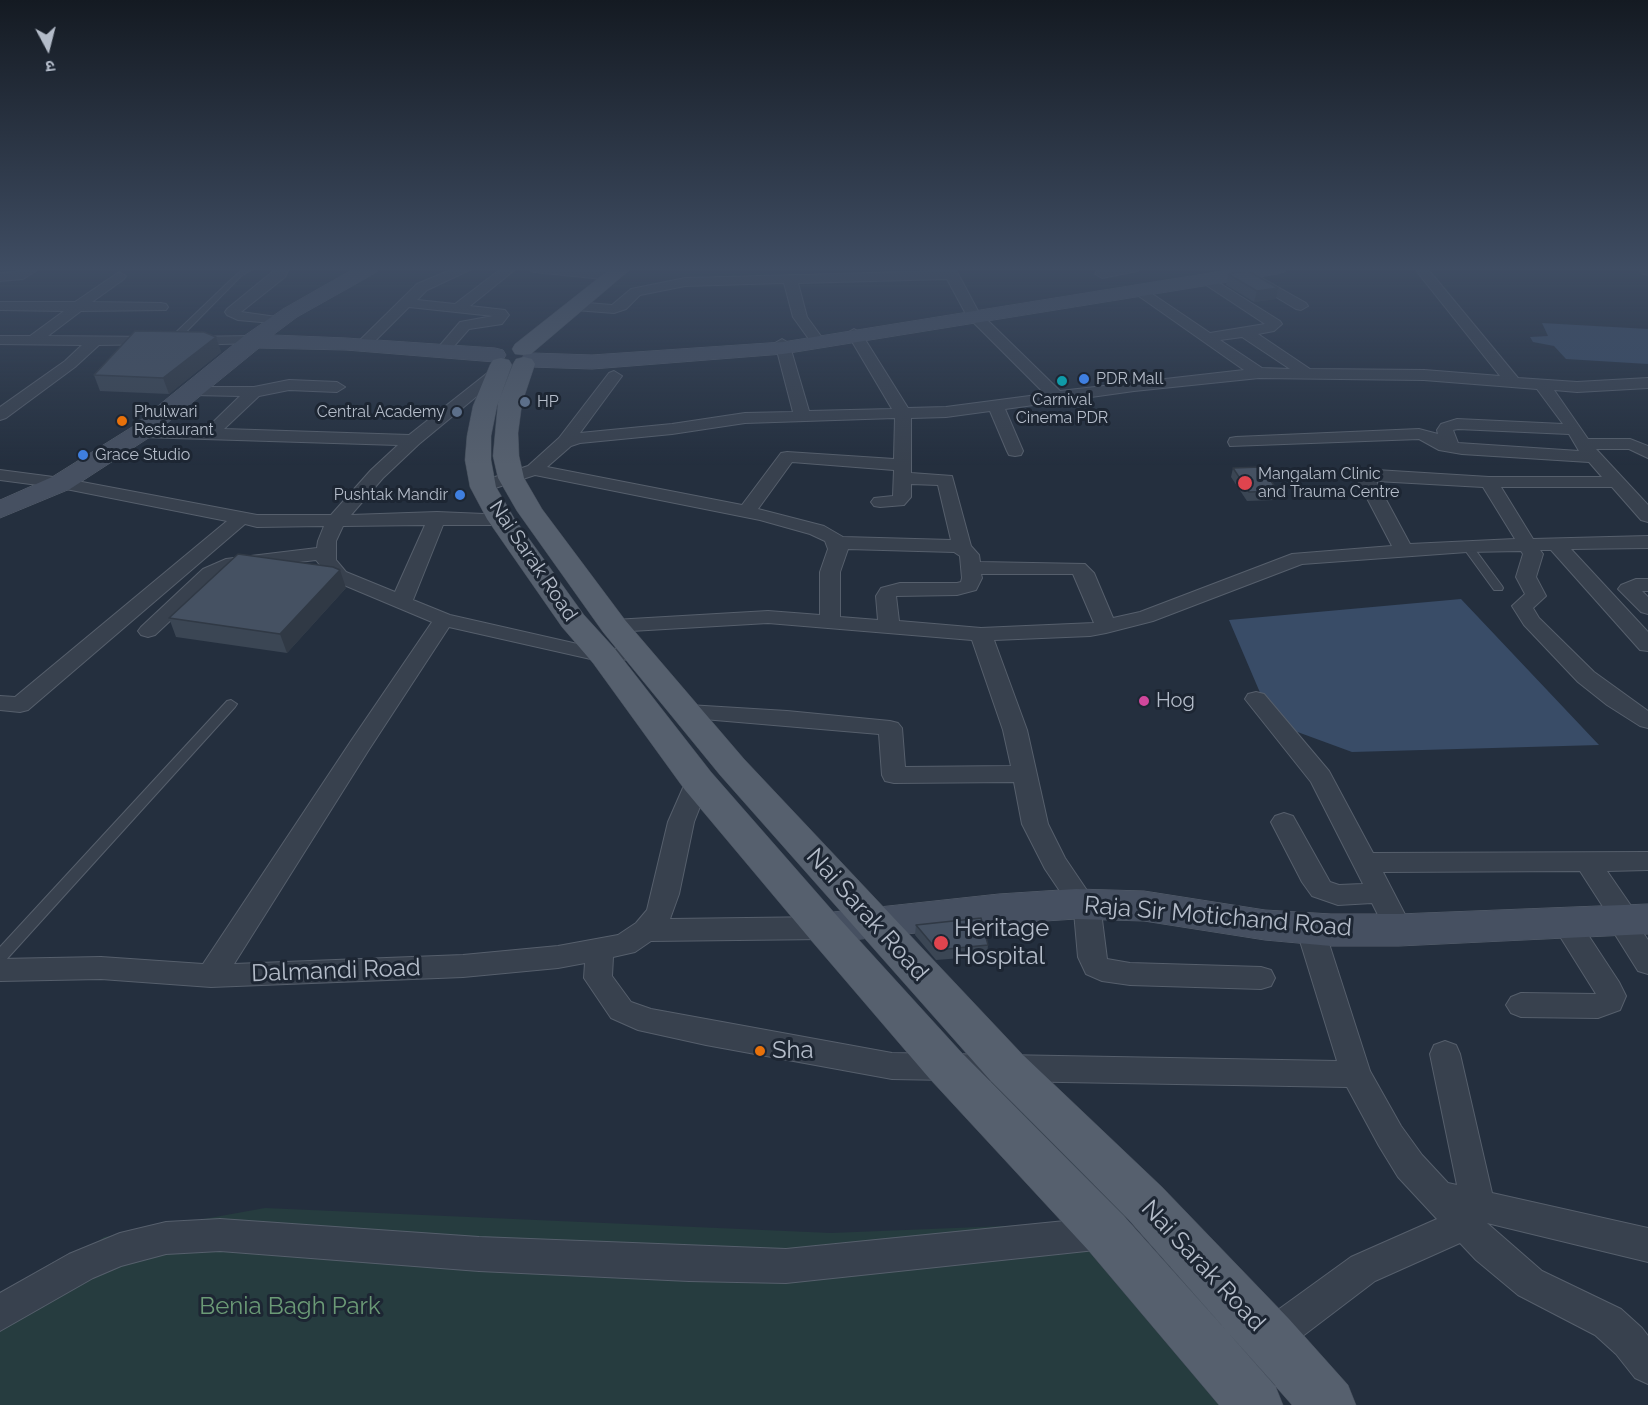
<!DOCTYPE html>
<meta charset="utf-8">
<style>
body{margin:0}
#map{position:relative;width:1648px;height:1405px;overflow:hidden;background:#242f3e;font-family:Raleway,"Noto Sans Devanagari",sans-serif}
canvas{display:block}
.north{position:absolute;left:18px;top:18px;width:60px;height:60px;-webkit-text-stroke:4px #1d2633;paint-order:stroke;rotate:173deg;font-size:16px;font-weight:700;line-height:24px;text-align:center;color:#b4bcc9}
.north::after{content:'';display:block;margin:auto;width:21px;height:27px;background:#b4bcc9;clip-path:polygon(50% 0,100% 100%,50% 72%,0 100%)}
</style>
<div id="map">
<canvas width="1648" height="1405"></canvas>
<div class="north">उ</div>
</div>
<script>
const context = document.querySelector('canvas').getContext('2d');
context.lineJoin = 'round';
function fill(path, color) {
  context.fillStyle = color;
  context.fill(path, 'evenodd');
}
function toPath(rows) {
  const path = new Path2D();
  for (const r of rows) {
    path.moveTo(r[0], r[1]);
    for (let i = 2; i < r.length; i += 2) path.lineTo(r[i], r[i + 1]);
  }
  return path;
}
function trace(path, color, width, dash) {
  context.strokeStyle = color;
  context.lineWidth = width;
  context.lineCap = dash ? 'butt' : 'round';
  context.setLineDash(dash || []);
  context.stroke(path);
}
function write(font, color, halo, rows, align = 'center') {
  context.font = font + ' Raleway,sans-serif';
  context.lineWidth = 6;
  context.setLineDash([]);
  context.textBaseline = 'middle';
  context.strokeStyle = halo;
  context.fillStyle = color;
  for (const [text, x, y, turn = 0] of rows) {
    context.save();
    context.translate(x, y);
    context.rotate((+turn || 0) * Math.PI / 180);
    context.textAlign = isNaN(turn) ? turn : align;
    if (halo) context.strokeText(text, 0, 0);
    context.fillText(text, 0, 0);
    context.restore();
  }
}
fill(toPath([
 [265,1208,831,1233,1128,1221,1265,1405,0,1405,0,1311,104,1237]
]), '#263c3f');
fill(toPath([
 [1542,323,1648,329,1648,364,1566,359,1554,346,1533,342,1530,337,1548,336],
 [1461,599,1599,745,1352,752,1273,723,1229,620]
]), '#394c67');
const lane = toPath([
 [246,268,255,268,241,276,175,343,169,343,169,339,237,274,246,268],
 [1467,543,1471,544,1502,586,1503,588,1502,590,1494,590,1462,546,1467,543],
 [231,700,237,704,235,707,5,961,0,963,0,947,227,701,231,700]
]);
const street = toPath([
 [24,268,41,268,23,279,0,281,0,273,16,272,24,268],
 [277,268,290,268,285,277,241,312,284,318,286,321,284,324,238,320,227,315,225,312,227,309,277,268],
 [455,268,474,268,427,290,417,300,455,304,502,268,517,268,470,306,505,310,509,315,502,324,469,329,448,353,443,354,436,350,460,322,493,316,409,307,368,348,358,348,356,345,358,342,417,284,455,268],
 [527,268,576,268,613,272,620,276,613,280,533,272,527,268],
 [942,268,955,268,978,311,1060,391,1244,370,1133,292,1140,288,1145,289,1210,333,1265,324,1200,281,1198,278,1205,274,1280,321,1282,324,1274,331,1258,334,1310,369,1424,370,1500,376,1414,268,1427,268,1518,378,1577,382,1648,378,1648,388,1577,392,1554,390,1588,439,1630,439,1648,446,1648,458,1629,449,1596,449,1648,505,1648,522,1641,520,1612,487,1501,487,1533,539,1648,536,1648,548,1571,549,1648,632,1648,651,1640,650,1551,550,1540,550,1543,554,1536,577,1546,596,1533,608,1539,618,1594,672,1648,711,1648,728,1640,726,1607,705,1578,682,1524,625,1512,606,1525,594,1516,577,1523,554,1521,551,1467,552,1302,564,1153,621,1106,633,1090,636,994,640,1027,730,1048,824,1065,858,1090,895,1097,897,1100,904,1107,959,1130,963,1261,967,1271,970,1275,978,1271,986,1261,989,1130,985,1102,981,1086,974,1078,957,1074,912,1045,869,1022,824,1014,782,894,783,885,781,882,775,879,734,680,717,677,712,680,707,688,705,787,711,890,721,898,723,902,728,905,767,1011,766,1003,730,972,640,768,623,614,632,607,630,604,626,607,622,614,620,768,611,820,615,820,572,828,549,825,541,810,534,760,520,535,475,483,492,477,491,474,487,477,483,528,466,559,438,609,373,614,371,622,376,580,433,672,424,745,413,793,412,775,343,782,339,789,343,809,411,892,409,847,333,854,329,861,333,908,408,946,407,1045,394,967,316,947,279,798,283,807,317,823,339,816,343,811,342,793,317,784,283,685,286,640,295,626,309,614,313,575,310,568,306,575,302,612,305,631,289,685,278,943,271,942,268],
 [1242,337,1290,369,1262,368,1220,340,1242,337],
 [1259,378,1424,380,1537,389,1563,424,1457,419,1441,424,1437,430,1438,434,1419,429,1236,437,1230,438,1228,442,1230,446,1419,439,1439,450,1462,454,1589,462,1602,477,1489,477,1376,470,1370,471,1361,474,1358,481,1392,546,1292,554,1140,612,1113,618,1094,573,1085,564,980,562,979,555,971,546,952,476,911,473,911,418,946,417,990,411,1007,451,1009,455,1015,456,1021,455,1023,451,1005,409,1134,391,1259,378],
 [895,418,894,459,787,452,781,453,742,505,547,467,571,446,580,443,672,434,745,423,895,418],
 [1458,429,1569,434,1579,451,1458,443,1453,430,1458,429],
 [792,462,894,470,893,496,874,498,871,502,874,506,880,507,904,505,911,497,911,484,938,485,951,540,843,537,824,526,758,509,792,462],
 [1376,481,1483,487,1515,539,1410,544,1376,481],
 [848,549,954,552,960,556,962,578,961,582,957,583,900,583,881,588,876,596,878,620,840,617,840,572,848,549],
 [981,574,1073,574,1094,623,981,628,899,621,896,596,957,595,976,590,982,578,981,574],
 [1111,268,1139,268,1138,271,1102,278,1095,274,1097,271,1111,268],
 [1638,268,1648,268,1648,275,1643,274,1638,268],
 [119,272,126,276,124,279,92,302,161,303,166,304,168,307,166,310,81,311,48,336,154,337,161,341,159,344,99,345,75,367,6,418,0,420,0,407,65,361,82,345,0,344,0,336,30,336,64,311,0,310,0,302,75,302,119,272],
 [1251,272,1306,303,1308,306,1301,310,1296,309,1246,279,1244,276,1246,273,1251,272],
 [252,336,259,340,257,343,187,345,180,341,187,337,252,336],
 [495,369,500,371,503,374,500,377,419,444,383,478,351,515,437,512,508,515,510,519,508,523,501,525,443,525,413,600,450,615,604,650,638,646,646,647,649,652,646,657,638,658,604,662,449,627,368,751,234,964,463,955,558,946,618,935,636,923,647,910,668,822,686,781,689,775,698,773,707,775,710,781,694,822,679,894,670,919,824,917,834,921,838,928,834,935,824,939,651,941,635,952,613,957,612,976,631,1002,651,1009,892,1053,1337,1061,1296,928,1300,921,1310,917,1320,921,1324,928,1370,1071,1401,1126,1422,1155,1448,1183,1457,1185,1430,1054,1434,1045,1445,1041,1456,1045,1460,1054,1492,1193,1648,1228,1648,1262,1487,1223,1542,1271,1621,1309,1642,1328,1648,1336,1648,1384,1635,1378,1616,1354,1595,1335,1518,1295,1476,1260,1460,1243,1375,1281,1283,1351,1270,1356,1257,1351,1252,1338,1257,1325,1351,1257,1437,1219,1398,1177,1379,1146,1347,1087,892,1079,706,1045,638,1030,611,1018,584,978,585,963,558,968,463,977,211,987,101,979,0,981,0,959,101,957,203,964,351,741,432,622,332,580,316,560,231,570,217,577,155,635,148,637,141,635,138,631,141,627,203,569,226,559,317,548,318,541,324,526,257,527,245,524,28,710,20,712,0,710,0,696,15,697,227,521,61,488,0,480,0,470,61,478,257,515,331,515,371,470,398,445,141,437,133,432,141,427,206,429,240,396,194,395,188,393,186,390,188,387,254,387,289,380,337,382,345,387,337,392,289,390,259,396,224,429,409,435,490,371,495,369],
 [425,525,395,592,346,572,336,560,336,541,343,526,425,525],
 [1636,579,1648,579,1648,591,1642,591,1648,597,1648,614,1641,612,1618,589,1621,585,1636,579],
 [1256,692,1264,694,1329,771,1373,853,1648,852,1648,870,1607,871,1636,913,1640,920,1637,924,1648,940,1648,974,1638,971,1606,920,1609,916,1580,871,1383,872,1413,930,1409,937,1399,941,1389,937,1372,903,1338,905,1312,896,1302,882,1271,822,1275,816,1284,813,1293,816,1330,882,1339,885,1363,884,1311,782,1245,699,1248,694,1256,692],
 [1565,912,1575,915,1619,982,1626,996,1620,1010,1598,1018,1521,1017,1511,1013,1506,1005,1511,997,1521,993,1596,994,1551,922,1555,915,1565,912],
 [1105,1217,1117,1221,1122,1233,1117,1245,1105,1249,786,1283,689,1281,479,1271,220,1251,166,1254,121,1266,93,1278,0,1331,0,1293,69,1254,120,1233,166,1222,220,1219,479,1237,786,1249,1105,1217]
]);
const secondary = toPath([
 [355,268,379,268,377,272,297,317,273,335,346,338,495,348,503,350,506,355,503,360,495,362,346,350,259,348,150,437,70,489,0,518,0,500,52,477,132,427,244,336,283,309,355,268],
 [1240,268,1287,268,1285,272,1278,274,783,354,592,369,532,367,524,365,521,360,524,355,532,353,592,355,783,342,1240,268],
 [1076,889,1144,891,1265,910,1331,914,1399,914,1648,904,1648,934,1399,946,1331,946,1265,940,1144,921,1076,919,999,924,824,943,810,939,804,928,810,917,824,913,999,894,1076,889]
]);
const primary = toPath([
 [611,268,632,268,531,354,523,355,515,354,512,349,515,344,611,268],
 [524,357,532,359,535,364,522,403,518,433,519,456,524,478,542,509,625,620,744,759,1022,1054,1162,1187,1289,1319,1348,1385,1356,1405,1292,1405,1128,1219,990,1080,720,775,603,632,517,511,498,478,493,456,498,403,513,364,516,359,524,357],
 [501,358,509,360,512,365,497,406,491,436,491,460,496,487,514,518,584,615,615,649,711,772,838,917,961,1052,1124,1216,1275,1385,1283,1405,1219,1405,1088,1250,929,1078,810,939,685,790,593,663,562,627,487,519,470,487,465,460,467,436,473,406,490,365,493,360,501,358]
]);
trace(lane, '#565f6c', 2);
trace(street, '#565f6c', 2);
trace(secondary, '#565f6c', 1);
trace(primary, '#414a57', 1);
fill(lane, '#38414e');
fill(street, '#38414e');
fill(secondary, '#465061');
fill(primary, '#56606e');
fill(toPath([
 [1228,274,1276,299,1254,302,1226,285],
 [216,337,221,352,169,394,100,391,94,375],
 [1233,468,1278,491,1275,500,1247,501,1231,477],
 [346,588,287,653,176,637,169,618],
 [916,925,988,945,987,956,936,960,915,935]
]), '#3b4654');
fill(toPath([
 [1278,288,1276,299,1254,302,1257,291],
 [216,337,221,352,169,394,163,378],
 [340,570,346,588,287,653,280,634]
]), '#303945');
const building = toPath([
 [1248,271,1278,288,1257,291,1228,274,1248,271],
 [135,331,204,332,216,337,163,378,94,375,135,331],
 [1261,467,1278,491,1249,492,1233,468,1261,467],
 [238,554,333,567,340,570,280,634,169,618,238,554],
 [981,918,988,945,937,950,916,925,981,918]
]);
fill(building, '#455162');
trace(building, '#303945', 1.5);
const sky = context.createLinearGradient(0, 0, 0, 465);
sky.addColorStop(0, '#141a22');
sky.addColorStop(0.58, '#3f4d63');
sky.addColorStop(1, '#3f4d6300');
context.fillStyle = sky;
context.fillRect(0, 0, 1648, 465);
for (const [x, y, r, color] of [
 [1084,379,6,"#3f7fe0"],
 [1062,381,6,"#0f9aa8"],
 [525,402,6,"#5c6f8a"],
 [457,412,6,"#5c6f8a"],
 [122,421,6,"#e8710a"],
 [83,455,6,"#3f7fe0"],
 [1245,483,8,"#e0444e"],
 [460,495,6,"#3f7fe0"],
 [1144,701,6,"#d1479c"],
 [941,943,8,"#e0444e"],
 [760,1051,6,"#e8710a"]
]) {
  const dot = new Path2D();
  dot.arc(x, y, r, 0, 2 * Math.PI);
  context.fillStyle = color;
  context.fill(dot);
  trace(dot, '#1d2633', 2);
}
write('16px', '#b4bcc9', '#1d2633', [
 ["PDR Mall",1096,379],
 ["Carnival",1062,400,"center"],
 ["Cinema PDR",1062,418,"center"],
 ["HP",537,402],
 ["Phulwari",134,412],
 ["Restaurant",134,430],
 ["Central Academy",445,412,"right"],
 ["Grace Studio",95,455],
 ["Mangalam Clinic",1258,474],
 ["and Trauma Centre",1258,492],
 ["Pushtak Mandir",448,495,"right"]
], 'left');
write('20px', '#b4bcc9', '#1d2633', [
 ["Nai Sarak Road",533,561,56]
]);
write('20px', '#b4bcc9', '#1d2633', [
 ["Hog",1156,701]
], 'left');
write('24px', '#b4bcc9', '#1d2633', [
 ["Nai Sarak Road",867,915,48],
 ["Raja Sir Motichand Road",1218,917,5],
 ["Dalmandi Road",336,971,-2],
 ["Nai Sarak Road",1203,1266,47]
]);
write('24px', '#b4bcc9', '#1d2633', [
 ["Heritage",954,929],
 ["Hospital",954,957],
 ["Sha",772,1051]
], 'left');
write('24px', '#6b9a76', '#1d2633', [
 ["Benia Bagh Park",290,1307]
]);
</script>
